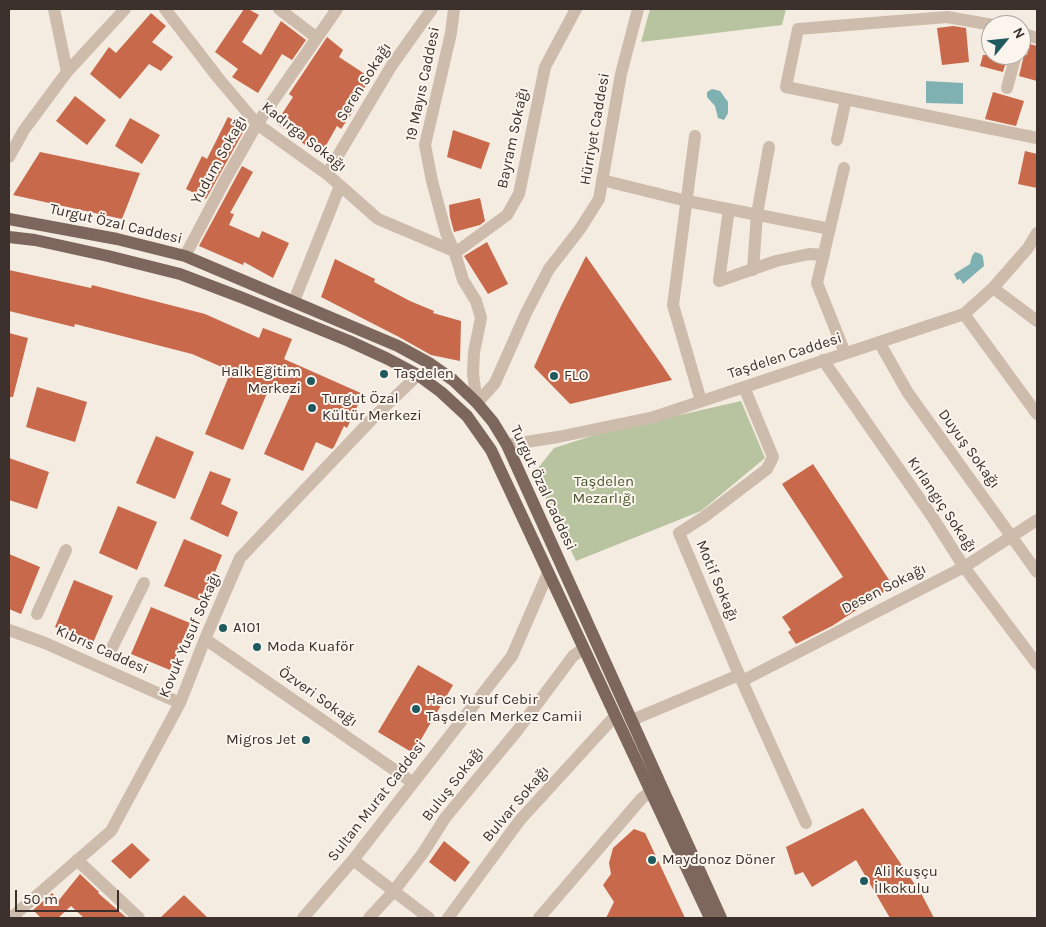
<!DOCTYPE html>
<meta charset="utf-8">
<style>
body{margin:0}
#map{position:relative;width:1046px;height:927px;overflow:hidden;background:#f4ebe1;font-family:Karla,sans-serif}
canvas{display:block}
.frame{position:absolute;inset:0;border:10px solid #3b302b;pointer-events:none}
.north{position:absolute;left:981px;top:15px;width:50px;height:50px;box-sizing:border-box;background:#fbf5ee;border:1px solid #aea6a0;border-radius:50%;rotate:62deg;font-size:14px;font-weight:700;line-height:20px;text-align:center;color:#3b302b}
.north::after{content:'';display:block;margin:auto;width:18px;height:22px;background:#1f5a5e;clip-path:polygon(50% 0,100% 100%,50% 72%,0 100%)}
.scale{position:absolute;left:15px;top:890px;width:104px;height:22px;box-sizing:border-box;border:2px solid #3b302b;border-top:0;padding-left:6px;font-size:15px;line-height:18px;white-space:nowrap;color:#3b302b;-webkit-text-stroke:4px #fbf5ee;paint-order:stroke}
</style>
<div id="map">
<canvas width="1046" height="927"></canvas>
<div class="frame"></div>
<div class="north">N</div>
<div class="scale">50 m</div>
</div>
<script>
const context = document.querySelector('canvas').getContext('2d');
context.lineJoin = 'round';
function fill(path, color) {
  context.fillStyle = color;
  context.fill(path, 'evenodd');
}
function toPath(rows) {
  const path = new Path2D();
  for (const r of rows) {
    path.moveTo(r[0], r[1]);
    for (let i = 2; i < r.length; i += 2) path.lineTo(r[i], r[i + 1]);
  }
  return path;
}
function trace(path, color, width, dash) {
  context.strokeStyle = color;
  context.lineWidth = width;
  context.lineCap = dash ? 'butt' : 'round';
  context.setLineDash(dash || []);
  context.stroke(path);
}
function write(font, color, halo, rows, align = 'center') {
  context.font = font + ' Karla,sans-serif';
  context.lineWidth = 4;
  context.setLineDash([]);
  context.textBaseline = 'middle';
  context.strokeStyle = halo;
  context.fillStyle = color;
  for (const [text, x, y, turn = 0] of rows) {
    context.save();
    context.translate(x, y);
    context.rotate((+turn || 0) * Math.PI / 180);
    context.textAlign = isNaN(turn) ? turn : align;
    if (halo) context.strokeText(text, 0, 0);
    context.fillText(text, 0, 0);
    context.restore();
  }
}
fill(toPath([
 [650,9,786,9,782,25,641,42],
 [741,401,765,458,701,511,576,561,534,473,554,448,601,433]
]), '#b8c4a0');
fill(toPath([
 [926,81,963,83,963,104,926,103],
 [712,89,720,91,728,102,728,113,724,120,718,118,715,106,707,97,707,92],
 [975,252,981,254,983,257,984,266,963,284,960,279,957,280,954,274,970,264,972,256]
]), '#7fb0b2');
fill(toPath([
 [244,9,248,9,259,15,242,42,261,55,281,21,306,40,292,60,282,54,258,93,232,77,238,69,215,52],
 [151,13,166,26,152,42,173,57,161,71,149,64,120,99,90,74,109,47,116,53],
 [953,26,966,28,969,62,942,65,937,28],
 [327,37,343,50,339,57,371,78,351,108,354,110,341,129,337,126,320,156,276,123,293,97,289,94],
 [1030,44,1037,46,1037,81,1019,76,1024,55,1027,55],
 [983,55,1008,55,1003,72,980,66],
 [993,92,1024,101,1016,126,985,119],
 [75,96,106,120,87,145,56,121],
 [228,117,246,127,206,199,186,189,202,156,207,159],
 [130,118,160,135,142,164,115,146],
 [453,130,490,143,481,169,447,157],
 [1025,151,1037,154,1037,188,1018,184],
 [40,152,140,173,122,219,13,195],
 [242,166,253,172,230,213,234,214,229,225,259,238,262,231,289,243,273,278,244,262,243,265,199,246],
 [480,198,485,221,480,225,454,232,450,217,449,205],
 [487,242,508,284,488,294,464,256],
 [586,256,662,365,672,380,570,404,534,367,561,306],
 [335,259,375,279,374,282,410,301,434,311,433,313,461,321,460,361,431,355,399,337,321,297],
 [9,270,91,288,92,285,205,314,259,338,263,328,292,339,284,359,363,394,347,428,344,426,334,447,332,449,316,442,303,471,264,454,291,394,270,386,243,450,205,434,231,371,192,354,75,324,74,327,9,311],
 [9,333,28,338,13,397,9,397],
 [37,387,87,402,75,442,26,427],
 [156,436,194,452,175,499,136,483],
 [9,458,49,472,37,509,9,500],
 [813,464,893,586,832,626,796,644,788,632,791,630,782,617,843,577,782,484],
 [210,471,231,479,221,504,238,512,228,537,190,519],
 [118,506,157,522,137,570,99,553],
 [184,539,222,555,203,602,164,586],
 [9,554,40,567,21,614,9,609],
 [74,580,113,596,93,643,55,627],
 [151,607,190,623,170,670,131,654],
 [418,665,453,685,413,753,378,732],
 [863,808,922,895,934,918,890,918,856,860,812,887,803,872,795,875,786,847],
 [634,829,645,833,685,918,606,918,614,902,603,885,611,874,609,863,613,848],
 [444,841,470,862,455,882,429,862],
 [132,843,150,860,130,879,111,861],
 [80,874,99,892,98,893,127,918,84,918,71,906,58,918,41,918,33,910,52,893,59,900],
 [184,895,208,918,160,918]
]), '#c8694b');
trace(toPath([
 [54,9,67,72],
 [165,9,219,79,257,124,327,174,378,219,454,251],
 [279,9,317,38],
 [454,9,451,33,425,145,432,181,446,233,454,251],
 [993,25,947,17,798,29,786,87,1037,138],
 [1021,33,1037,38],
 [1007,88,1016,55],
 [695,136,673,305,701,401],
 [837,140,846,99],
 [9,157,24,130,67,72,125,9],
 [844,168,817,283,845,353],
 [327,174,392,65,432,9],
 [602,180,687,201,830,229],
 [729,209,719,281,776,261,809,254,824,255],
 [185,256,224,182,257,124,337,9],
 [753,270,757,214,769,147],
 [993,288,1037,321],
 [294,301,340,186],
 [964,314,1037,414],
 [879,342,908,393,1037,572],
 [823,360,931,515,964,567,1037,664],
 [744,387,773,457,767,469,704,517,679,533,737,670,806,823],
 [477,403,473,374,474,352,481,318,476,301,463,280,455,253,507,215,519,194,545,67,576,9],
 [477,403,495,383,527,311,549,269,580,229,599,199,621,74,638,9],
 [507,445,558,437,654,417,964,314,993,288,1028,248,1037,233],
 [37,614,66,550],
 [9,630,45,643,180,703],
 [205,639,412,782],
 [112,648,144,583],
 [742,681,964,567,1037,520],
 [632,720,739,675],
 [77,860,139,918],
 [353,860,429,918],
 [11,918,111,831,180,703,205,639,240,558,375,416,418,375],
 [303,918,353,860,512,656,548,573],
 [369,918,393,892,423,853,445,818,517,731,573,656,583,649],
 [448,918,520,820,615,716],
 [539,918,642,798,650,792]
]), '#cdbbac', 12);
trace(toPath([
 [9,219,117,239,185,256,398,346,429,363,453,380,477,403,493,422,507,445,721,918],
 [9,237,35,240,108,256,180,274,243,298,349,341,388,359,418,375,441,392,467,416,491,450,710,918]
]), '#7d675c', 12);
for (const [x, y, r, color] of [
 [384,374,5,"#1f5a5e"],
 [554,376,5,"#1f5a5e"],
 [311,381,5,"#1f5a5e"],
 [312,408,5,"#1f5a5e"],
 [223,628,5,"#1f5a5e"],
 [257,647,5,"#1f5a5e"],
 [416,709,5,"#1f5a5e"],
 [306,740,5,"#1f5a5e"],
 [652,860,5,"#1f5a5e"],
 [864,881,5,"#1f5a5e"]
]) {
  const dot = new Path2D();
  dot.arc(x, y, r, 0, 2 * Math.PI);
  context.fillStyle = color;
  context.fill(dot);
  trace(dot, '#fbf5ee', 2);
}
write('15px', '#3b302b', '#fbf5ee', [
 ["Seren Sokağı",364,82,-58],
 ["19 Mayıs Caddesi",423,84,-78],
 ["Hürriyet Caddesi",595,129,-80],
 ["Kadırga Sokağı",304,137,38],
 ["Bayram Sokağı",513,138,-78],
 ["Yudum Sokağı",219,160,-61],
 ["Turgut Özal Caddesi",116,224,13],
 ["Taşdelen Caddesi",785,356,-18],
 ["Duyuş Sokağı",969,449,54],
 ["Turgut Özal Caddesi",543,488,65],
 ["Kırlangıç Sokağı",942,505,56],
 ["Motif Sokağı",717,581,67],
 ["Desen Sokağı",884,589,-27],
 ["Kovuk Yusuf Sokağı",190,635,-67],
 ["Kıbrıs Caddesi",102,650,24],
 ["Özveri Sokağı",318,697,35],
 ["Buluş Sokağı",453,784,-52],
 ["Sultan Murat Caddesi",377,801,-52],
 ["Bulvar Sokağı",516,804,-50]
]);
write('15px', '#3b302b', '#fbf5ee', [
 ["Halk Eğitim",301,372,"right"],
 ["Merkezi",301,389,"right"],
 ["Taşdelen",394,374],
 ["FLO",564,376],
 ["Turgut Özal",322,399],
 ["Kültür Merkezi",322,416],
 ["A101",233,628],
 ["Moda Kuaför",267,647],
 ["Hacı Yusuf Cebir",426,700],
 ["Taşdelen Merkez Camii",426,717],
 ["Migros Jet",296,740,"right"],
 ["Maydonoz Döner",662,860],
 ["Ali Kuşçu",874,872],
 ["İlkokulu",874,889]
], 'left');
write('15px', '#4a5a2e', '#fbf5ee', [
 ["Taşdelen",604,482],
 ["Mezarlığı",604,499]
]);
</script>
